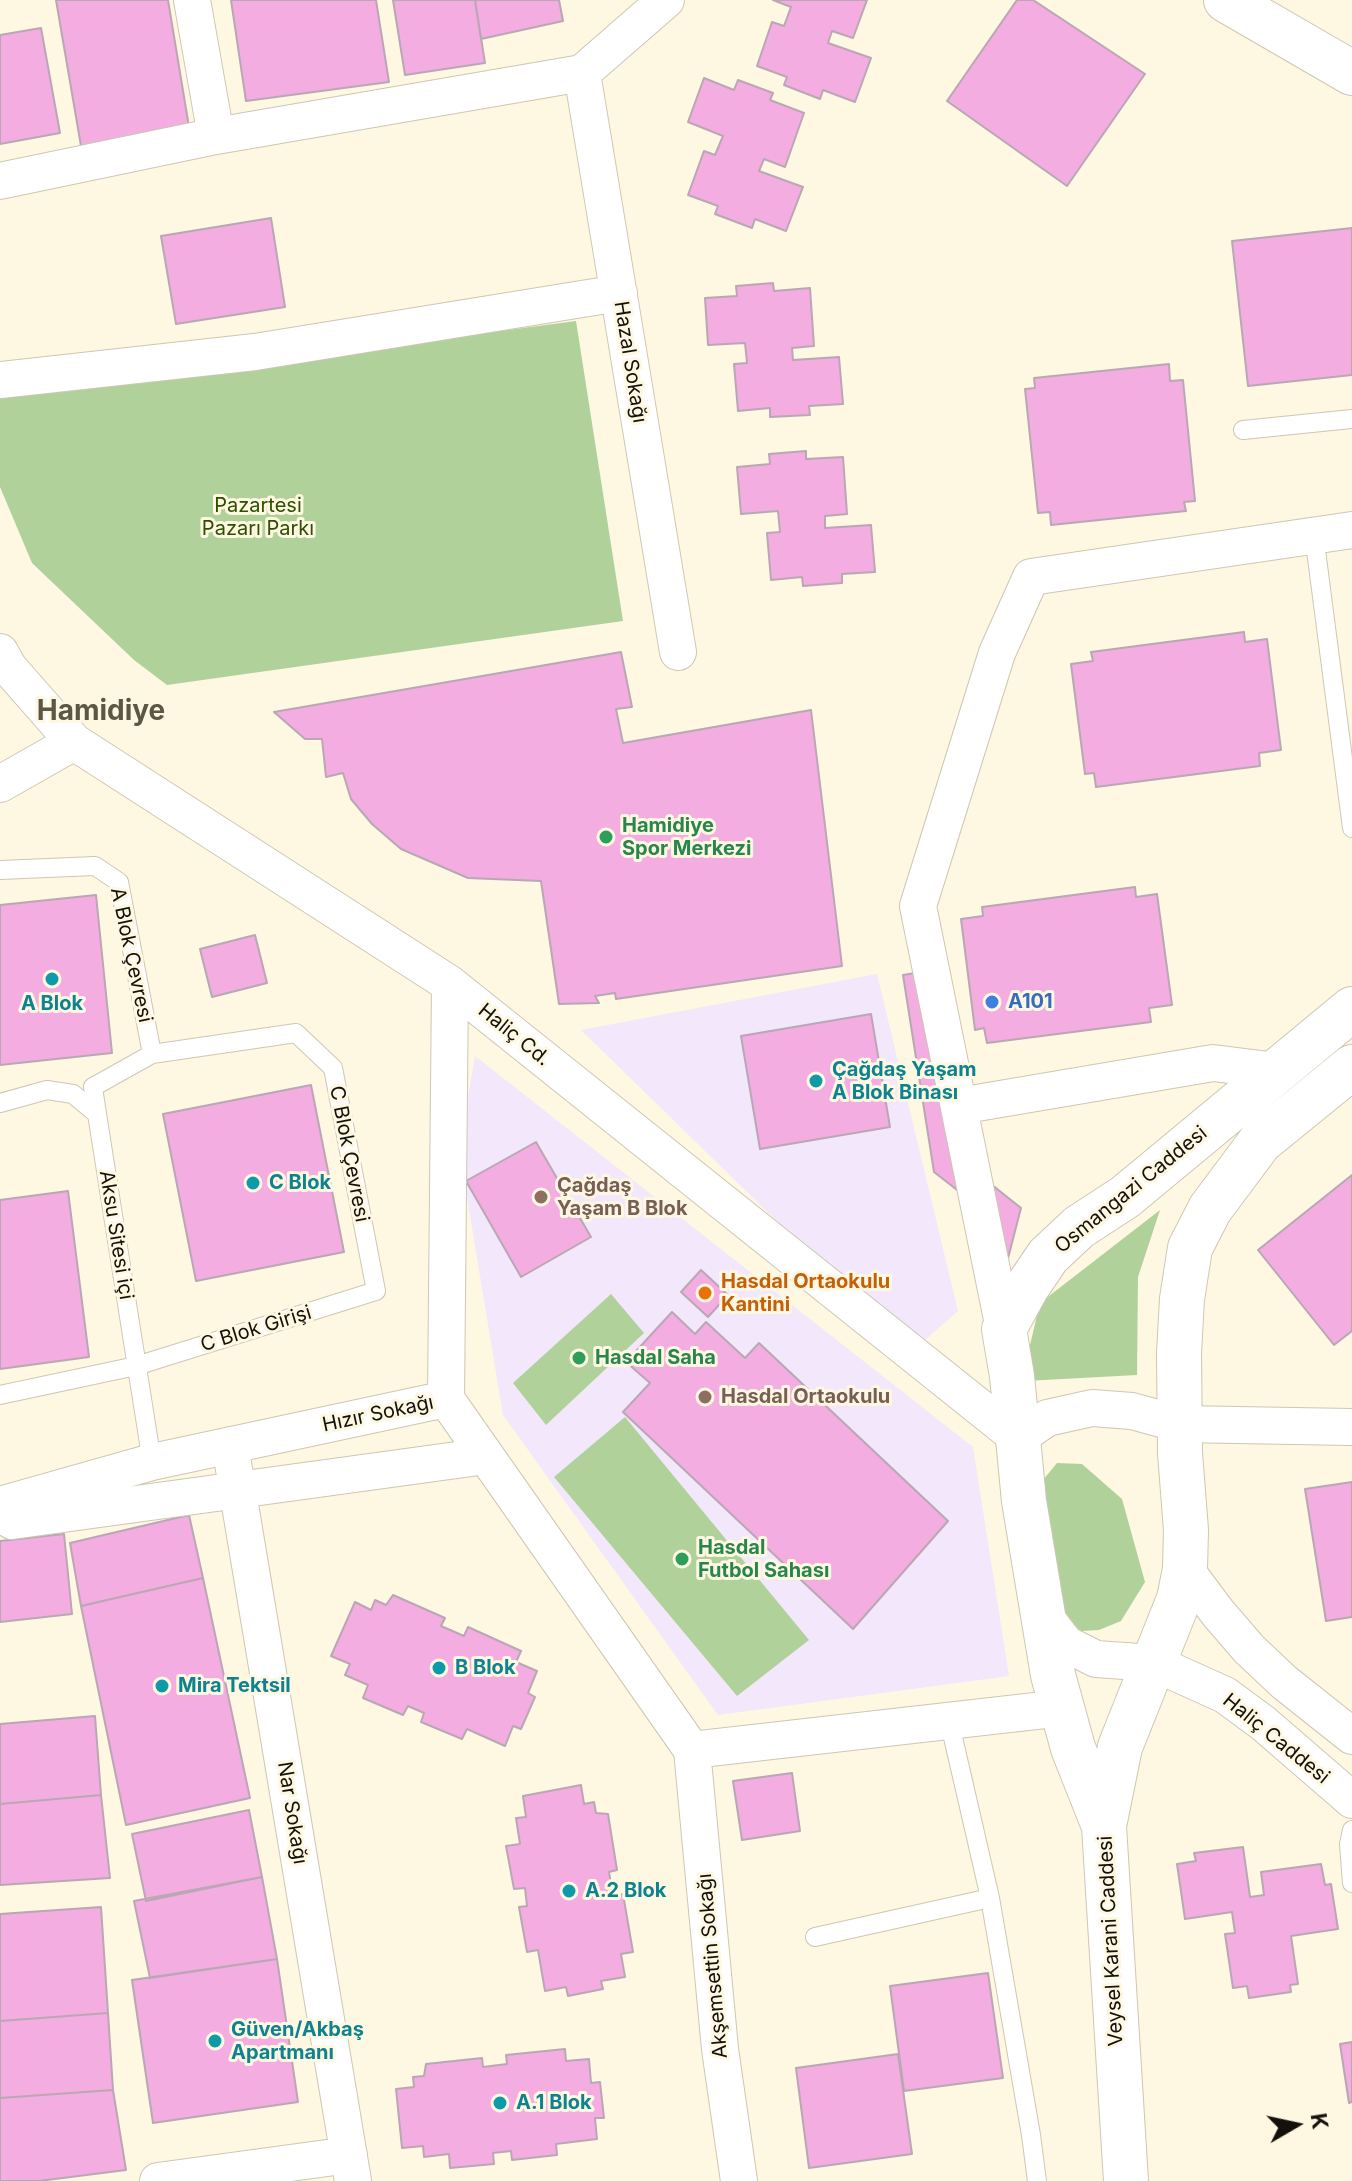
<!DOCTYPE html>
<meta charset="utf-8">
<style>
body{margin:0}
#map{position:relative;width:1352px;height:2181px;overflow:hidden;background:#fef7e2;font-family:Inter,sans-serif}
canvas{display:block}
.north{position:absolute;left:1256px;top:2085px;width:80px;height:80px;-webkit-text-stroke:6px #fef7e2;paint-order:stroke;rotate:81deg;font-size:22px;font-weight:700;line-height:32px;text-align:center;color:#14110b}
.north::after{content:'';display:block;margin:auto;width:28px;height:36px;background:#14110b;clip-path:polygon(50% 0,100% 100%,50% 72%,0 100%)}
</style>
<div id="map">
<canvas width="1352" height="2181"></canvas>
<div class="north">K</div>
</div>
<script>
const context = document.querySelector('canvas').getContext('2d');
context.lineJoin = 'round';
function fill(path, color) {
  context.fillStyle = color;
  context.fill(path, 'evenodd');
}
function toPath(rows) {
  const path = new Path2D();
  for (const r of rows) {
    path.moveTo(r[0], r[1]);
    for (let i = 2; i < r.length; i += 2) path.lineTo(r[i], r[i + 1]);
  }
  return path;
}
function trace(path, color, width, dash) {
  context.strokeStyle = color;
  context.lineWidth = width;
  context.lineCap = dash ? 'butt' : 'round';
  context.setLineDash(dash || []);
  context.stroke(path);
}
function write(font, color, halo, rows, align = 'center') {
  context.font = font + ' Inter,sans-serif';
  context.lineWidth = 6;
  context.setLineDash([]);
  context.textBaseline = 'middle';
  context.strokeStyle = halo;
  context.fillStyle = color;
  for (const [text, x, y, turn = 0] of rows) {
    context.save();
    context.translate(x, y);
    context.rotate((+turn || 0) * Math.PI / 180);
    context.textAlign = isNaN(turn) ? turn : align;
    if (halo) context.strokeText(text, 0, 0);
    context.fillText(text, 0, 0);
    context.restore();
  }
}
fill(toPath([
 [877,974,958,1311,911,1352,581,1030],
 [475,1056,973,1447,1009,1676,718,1715,503,1415,459,1149]
]), '#f3e7fc');
fill(toPath([
 [576,321,623,621,167,685,134,660,32,563,0,487,0,397],
 [1160,1210,1138,1277,1137,1375,1025,1381,1025,1366,1040,1303],
 [611,1294,644,1333,546,1425,513,1383],
 [625,1417,809,1640,737,1696,554,1477],
 [1057,1463,1082,1464,1122,1499,1145,1582,1121,1621,1099,1630,1081,1631,1058,1610,1043,1480]
]), '#b1d19a');
const building = toPath([
 [56,0,168,0,189,127,81,146,56,0],
 [231,0,376,0,389,82,246,101,231,0],
 [393,0,475,0,485,63,405,75,393,0],
 [475,0,559,0,563,21,481,39,475,0],
 [773,0,867,0,853,38,832,31,828,43,871,58,855,102,823,90,820,99,784,85,787,77,757,66,772,22,784,26,791,7,773,0],
 [1017,0,1033,0,1145,74,1067,186,947,101,1017,0],
 [41,28,60,133,0,144,0,35,41,28],
 [704,78,734,90,738,80,773,93,770,100,804,113,785,167,764,159,759,171,803,187,786,231,755,219,752,228,715,214,718,206,688,195,704,151,715,155,723,136,688,122,704,78],
 [271,218,285,307,176,324,161,236,271,218],
 [1352,228,1352,375,1248,386,1232,241,1352,228],
 [773,283,774,291,810,288,814,346,792,348,793,360,839,357,843,404,809,406,810,415,770,417,770,408,738,411,734,364,747,363,745,343,708,345,705,298,737,296,736,286,773,283],
 [1169,364,1170,381,1183,380,1195,501,1184,502,1186,511,1051,525,1050,512,1038,513,1025,389,1035,388,1034,378,1169,364],
 [806,451,806,459,843,457,847,514,825,516,825,528,871,525,875,572,842,574,842,583,803,586,802,577,771,580,767,533,780,532,778,511,741,514,737,467,770,464,769,454,806,451],
 [1244,632,1245,642,1267,639,1281,750,1259,753,1260,766,1096,787,1094,773,1085,774,1071,664,1093,661,1091,652,1244,632],
 [621,652,632,707,616,709,623,743,811,710,842,966,616,999,615,993,595,996,599,1003,559,1004,541,881,468,878,401,849,372,824,351,799,343,773,326,777,322,739,305,739,274,712,621,652],
 [1135,887,1136,897,1157,894,1172,1005,1149,1008,1151,1022,987,1043,984,1028,975,1030,961,919,983,916,982,907,1135,887],
 [96,895,112,1053,0,1065,0,905,96,895],
 [255,935,267,983,212,997,200,949,255,935],
 [934,970,962,1161,1021,1208,999,1293,993,1218,934,1172,903,975,934,970],
 [871,1014,890,1127,760,1149,741,1036,871,1014],
 [311,1085,344,1252,196,1281,163,1114,311,1085],
 [536,1142,591,1237,521,1277,466,1181,536,1142],
 [1352,1175,1352,1331,1334,1345,1258,1250,1352,1175],
 [68,1191,89,1357,0,1369,0,1200,68,1191],
 [701,1270,728,1295,708,1317,681,1292,701,1270],
 [672,1312,695,1334,706,1322,745,1358,759,1343,948,1521,853,1629,623,1412,650,1383,626,1362,672,1312],
 [1352,1482,1352,1617,1326,1621,1305,1489,1352,1482],
 [189,1515,203,1578,81,1606,70,1543,189,1515],
 [64,1534,72,1614,0,1622,0,1541,64,1534],
 [203,1578,250,1798,126,1825,81,1606,203,1578],
 [393,1595,445,1618,441,1626,464,1636,468,1627,521,1651,516,1662,537,1671,528,1693,535,1697,521,1729,513,1726,505,1746,467,1729,462,1739,421,1722,424,1713,408,1706,403,1715,363,1698,368,1685,345,1675,350,1664,331,1656,355,1602,371,1610,375,1600,386,1605,393,1595],
 [95,1716,101,1795,0,1804,0,1724,95,1716],
 [792,1773,800,1831,742,1840,733,1781,792,1773],
 [581,1785,584,1804,594,1802,596,1813,608,1814,617,1870,609,1872,613,1896,623,1894,633,1952,621,1954,625,1977,601,1981,603,1989,568,1996,566,1987,545,1991,538,1950,527,1952,519,1907,527,1906,525,1888,514,1889,506,1846,520,1844,516,1818,526,1817,523,1796,581,1785],
 [101,1795,110,1878,0,1885,0,1804,101,1795],
 [249,1810,262,1877,146,1901,132,1834,249,1810],
 [1243,1847,1250,1897,1264,1895,1261,1872,1321,1864,1325,1885,1331,1884,1338,1929,1291,1936,1298,1984,1290,1985,1291,1992,1249,1998,1247,1986,1233,1988,1225,1934,1235,1933,1232,1912,1185,1919,1177,1864,1196,1861,1194,1853,1243,1847],
 [262,1877,277,1959,150,1978,134,1901,262,1877],
 [101,1907,108,2013,0,2021,0,1914,101,1907],
 [277,1959,298,2102,153,2123,132,1980,277,1959],
 [988,1973,1003,2078,904,2091,890,1986,988,1973],
 [108,2013,113,2090,0,2098,0,2021,108,2013],
 [1352,2042,1352,2102,1349,2103,1340,2044,1352,2042],
 [565,2049,566,2061,589,2059,591,2083,600,2082,604,2118,595,2118,597,2139,556,2144,557,2155,512,2160,511,2151,493,2153,494,2164,450,2168,449,2154,424,2157,423,2146,402,2148,396,2089,414,2087,413,2077,424,2076,426,2064,482,2058,483,2067,507,2064,506,2055,565,2049],
 [898,2054,912,2154,809,2168,796,2068,898,2054],
 [113,2090,126,2170,39,2181,0,2181,0,2098,113,2090]
]);
fill(building, '#f3ade1');
trace(building, '#b9a7b4', 2);
const lane = toPath([
 [1243,430,1352,419],
 [1314,535,1352,828],
 [0,870,95,866,119,882,152,1054,93,1087,97,1114],
 [0,1103,47,1090,73,1094,97,1114,152,1462],
 [0,1395,136,1366,376,1291,333,1068,296,1033,152,1054],
 [949,1720,990,1898,1031,2135,1037,2181],
 [1352,1830,1349,1844,1352,1883],
 [815,1937,990,1898]
]);
const street = toPath([
 [192,0,216,136],
 [582,73,678,652],
 [0,181,216,136,582,73,666,0],
 [0,380,255,352,619,293],
 [0,652,9,668,74,742,450,984,1018,1438,1047,1418,1092,1408,1132,1411,1179,1424,1352,1427],
 [0,784,74,742],
 [959,1106,1213,1063,1277,1071],
 [1004,1329,918,906,997,653,1031,577,1352,530],
 [446,1399,692,1750,1062,1708],
 [230,1445,353,2181],
 [0,1505,152,1462,446,1399,450,984],
 [12,1521,486,1456],
 [1185,1569,1218,1613,1249,1649,1284,1682,1352,1736],
 [1042,1613,1066,1644,1096,1659,1154,1663,1225,1695,1263,1723,1352,1800],
 [692,1750,720,2049,739,2181],
 [158,2181,349,2155]
]);
const secondary = toPath([
 [1226,0,1352,73],
 [1104,1826,1073,1748,1053,1675,1024,1501,1012,1376,1004,1329,1027,1287,1048,1256,1079,1227,1125,1197,1352,1009],
 [1126,2181,1104,1826,1120,1747,1179,1599,1185,1569,1186,1530,1180,1453,1179,1353,1182,1299,1190,1248,1210,1209,1260,1142,1352,1067]
]);
trace(lane, '#cdc7b3', 20);
trace(street, '#cdc7b3', 38);
trace(secondary, '#cdc7b3', 46);
trace(lane, '#fff', 18);
trace(street, '#fff', 36);
trace(secondary, '#fff', 44);
for (const [x, y, r, color] of [
 [606,837,8,"#2e9e5b"],
 [52,979,8,"#0f9aa8"],
 [992,1002,8,"#3f7fe0"],
 [816,1081,8,"#0f9aa8"],
 [253,1183,8,"#0f9aa8"],
 [541,1197,8,"#8d6e63"],
 [705,1293,8,"#e8710a"],
 [579,1358,8,"#2e9e5b"],
 [705,1397,8,"#8d6e63"],
 [682,1559,8,"#2e9e5b"],
 [439,1668,8,"#0f9aa8"],
 [162,1686,8,"#0f9aa8"],
 [569,1891,8,"#0f9aa8"],
 [215,2041,8,"#0f9aa8"],
 [500,2103,8,"#0f9aa8"]
]) {
  const dot = new Path2D();
  dot.arc(x, y, r, 0, 2 * Math.PI);
  context.fillStyle = color;
  context.fill(dot);
  trace(dot, '#fef7e2', 3);
}
write('20px', '#14110b', '#fef7e2', [
 ["Hazal Sokağı",630,362,81],
 ["A Blok Çevresi",131,955,78],
 ["Haliç Cd.",514,1035,39],
 ["C Blok Çevresi",349,1154,79],
 ["Osmangazi Caddesi",1131,1190,-39],
 ["Aksu Sitesi içi",116,1235,81],
 ["C Blok Girişi",256,1329,-17],
 ["Hızır Sokağı",378,1414,-12],
 ["Haliç Caddesi",1276,1739,39],
 ["Nar Sokağı",292,1813,81],
 ["Veysel Karani Caddesi",1111,1941,-93],
 ["Akşemsettin Sokağı",713,1966,-95]
]);
write('20px', '#2c4f00', '#fef7e2', [
 ["Pazartesi",258,506],
 ["Pazarı Parkı",258,529]
]);
write('bold 20px', '#27864d', '#fef7e2', [
 ["Hamidiye",622,826],
 ["Spor Merkezi",622,849],
 ["Hasdal Saha",595,1358],
 ["Hasdal",698,1548],
 ["Futbol Sahası",698,1571]
], 'left');
write('bold 20px', '#366cbe', '#fef7e2', [
 ["A101",1008,1002]
], 'left');
write('bold 20px', '#0d838f', '#fef7e2', [
 ["A Blok",52,1004,"center"],
 ["Çağdaş Yaşam",832,1070],
 ["A Blok Binası",832,1093],
 ["C Blok",269,1183],
 ["B Blok",455,1668],
 ["Mira Tektsil",178,1686],
 ["A.2 Blok",585,1891],
 ["Güven/Akbaş",231,2030],
 ["Apartmanı",231,2053],
 ["A.1 Blok",516,2103]
], 'left');
write('bold 20px', '#785e54', '#fef7e2', [
 ["Çağdaş",557,1186],
 ["Yaşam B Blok",557,1209],
 ["Hasdal Ortaokulu",721,1397]
], 'left');
write('bold 20px', '#c56008', '#fef7e2', [
 ["Hasdal Ortaokulu",721,1282],
 ["Kantini",721,1305]
], 'left');
write('bold 28px', '#5c5645', '#fef7e2', [
 ["Hamidiye",101,712]
]);
</script>
